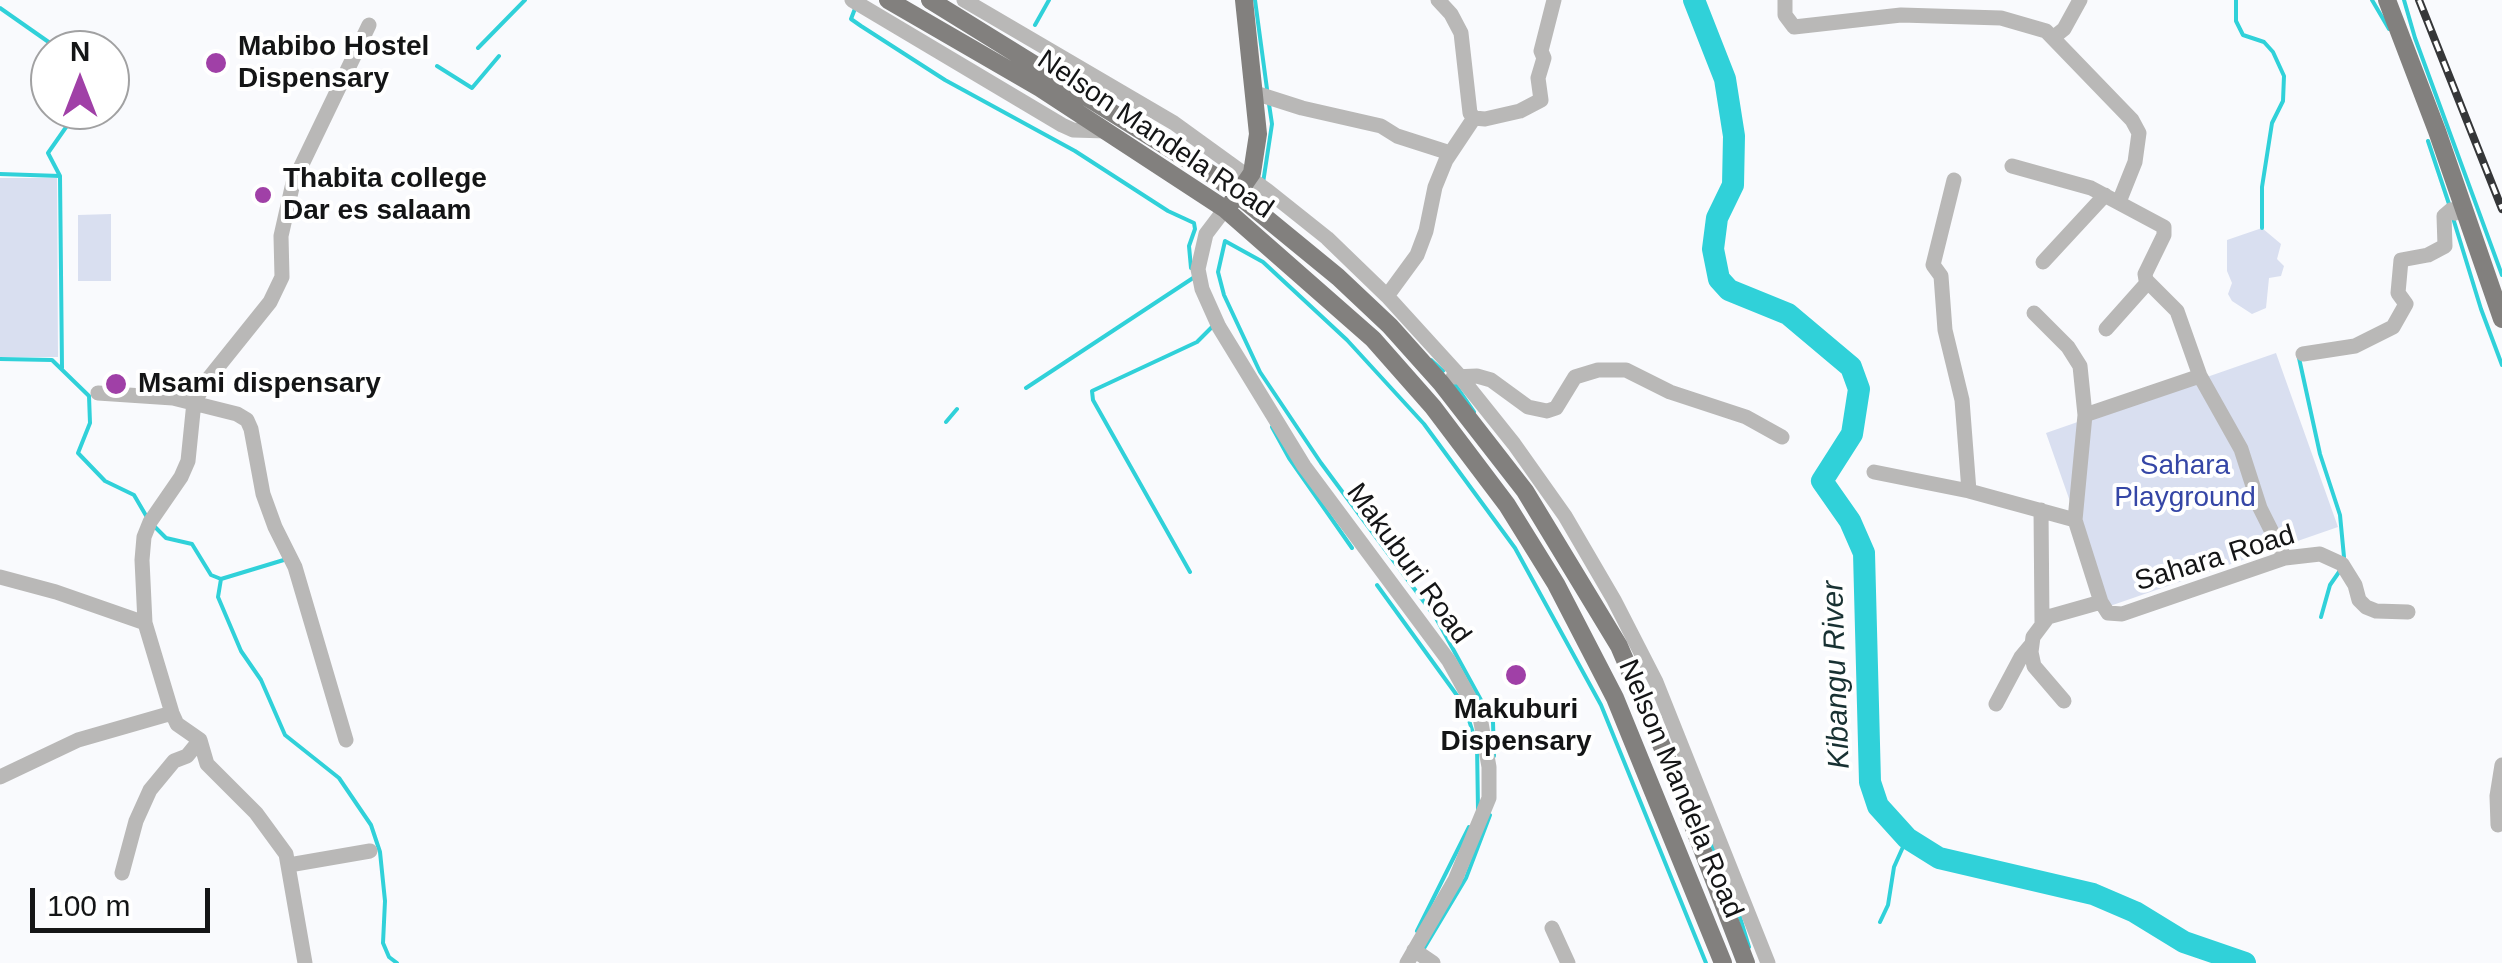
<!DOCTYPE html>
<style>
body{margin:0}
#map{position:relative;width:2502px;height:963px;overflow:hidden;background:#f9fafd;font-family:Helvetica,sans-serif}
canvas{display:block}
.north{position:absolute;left:30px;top:30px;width:100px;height:100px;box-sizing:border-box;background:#fff;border:2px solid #a1a1a2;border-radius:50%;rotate:0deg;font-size:28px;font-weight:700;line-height:40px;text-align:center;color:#141516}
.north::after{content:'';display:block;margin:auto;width:35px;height:45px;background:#a040a7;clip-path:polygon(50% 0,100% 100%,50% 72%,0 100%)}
.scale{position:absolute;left:30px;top:888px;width:180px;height:45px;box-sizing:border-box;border:5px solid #141516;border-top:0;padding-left:12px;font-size:30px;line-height:35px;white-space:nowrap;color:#141516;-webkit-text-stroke:8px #fff;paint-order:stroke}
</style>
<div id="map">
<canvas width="2502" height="963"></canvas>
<div class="north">N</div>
<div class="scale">100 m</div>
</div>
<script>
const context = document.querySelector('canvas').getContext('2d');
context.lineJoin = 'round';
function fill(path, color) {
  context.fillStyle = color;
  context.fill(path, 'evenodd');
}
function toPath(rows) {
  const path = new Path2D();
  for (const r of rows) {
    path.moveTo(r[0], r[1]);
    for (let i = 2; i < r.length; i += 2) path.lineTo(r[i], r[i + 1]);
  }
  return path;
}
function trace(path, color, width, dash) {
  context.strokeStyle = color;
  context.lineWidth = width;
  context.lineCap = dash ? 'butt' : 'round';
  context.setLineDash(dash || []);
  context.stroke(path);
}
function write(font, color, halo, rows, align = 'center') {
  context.font = font + ' Helvetica,sans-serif';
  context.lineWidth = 8;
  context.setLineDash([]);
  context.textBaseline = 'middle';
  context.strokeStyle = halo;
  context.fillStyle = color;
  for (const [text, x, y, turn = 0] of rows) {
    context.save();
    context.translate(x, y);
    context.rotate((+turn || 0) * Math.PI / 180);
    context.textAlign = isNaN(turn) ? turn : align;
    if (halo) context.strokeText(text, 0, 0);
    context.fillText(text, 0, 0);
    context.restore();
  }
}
fill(toPath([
 [0,178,57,178,58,357,0,357],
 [111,214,111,281,78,281,78,215],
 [2262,228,2281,244,2277,259,2284,266,2281,276,2269,278,2266,308,2252,314,2232,301,2228,294,2232,283,2227,271,2227,240],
 [2276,353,2338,527,2107,607,2046,433]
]), '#d9dff0');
trace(toPath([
 [1255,0,1267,89],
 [2236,0,2236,21,2243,35,2264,42,2273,52,2284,76,2283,101,2272,123,2262,187,2262,228],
 [2372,0,2389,29],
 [2404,0,2415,38,2502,275],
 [856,6,851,19,861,26,945,80,1075,151,1168,211,1194,223,1195,229,1189,246,1191,268],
 [0,8,60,50],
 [1035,25,1049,0],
 [478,48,525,0],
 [437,66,472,88,499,56],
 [2428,141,2449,204],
 [0,174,60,176],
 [1263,183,1272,124,1269,104],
 [1259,192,1257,199,1267,208],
 [2453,218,2481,309,2502,365],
 [2299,358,2320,454,2340,515,2344,557],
 [0,359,52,360,89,396,90,423,78,453,105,481,134,495,148,519],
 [1431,360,1443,371],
 [62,368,60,176,48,153,78,110],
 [1454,383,1474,412],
 [1026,388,1193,278],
 [946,422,957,409],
 [1272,427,1289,458,1352,548],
 [154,526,166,538,192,544,211,575,221,579],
 [287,559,221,579,218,597,241,651,261,680,285,735,339,778,371,825,380,852,385,901,383,943,389,957,397,963],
 [1190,572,1093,400,1092,391,1197,342,1212,327],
 [1377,585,1464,705,1477,745,1478,810],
 [2321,617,2330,585,2339,572],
 [1494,756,1493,722,1436,618,1321,463,1260,372,1224,295,1218,272,1225,241,1263,262,1347,340,1424,424,1515,548,1601,705,1706,963],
 [1699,817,1722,867],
 [1736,904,1749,947],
 [1880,922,1888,905,1894,867,1907,838],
 [1417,931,1469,827],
 [1423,950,1466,878,1490,815]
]), '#30d1d9', 4);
trace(toPath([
 [1694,0,1725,79,1734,136,1733,185,1717,218,1713,249,1719,279,1729,290,1788,314,1851,367,1859,389,1852,434,1822,481,1850,521,1864,553,1870,782,1878,806,1907,838,1939,858,2093,894,2135,912,2184,942,2245,963]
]), '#30d1d9', 22);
trace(toPath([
 [852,0,1062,125,1073,130,1107,131],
 [964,0,1174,123,1268,191,1327,238,1387,296,1458,374,1514,444,1565,516,1614,600,1656,682,1768,963],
 [1438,0,1451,14,1461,33,1470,113,1474,118,1485,119,1520,111,1541,100,1538,78,1544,58,1541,51,1554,0],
 [1785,0,1785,15,1794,27,1901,15,2001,18,2046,31,2132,120,2139,133,2135,162,2119,202],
 [2054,37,2064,29,2080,0],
 [1255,93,1302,108,1381,126,1397,136,1450,153],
 [2012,166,2091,188,2164,227,2164,235,2145,274,2146,280,2177,311,2200,376,2241,449,2260,508,2285,558],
 [1954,180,1933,265,1941,276,1945,330,1962,400,1969,491],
 [1225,209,1206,234,1198,269,1202,289,1219,327,1304,466,1449,661,1480,717,1489,767,1489,798,1455,880,1407,963],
 [2043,262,2105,195],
 [1387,296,1417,255,1426,231,1435,187,1446,160,1474,118],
 [2034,313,2068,347,2080,366,2085,415,2075,520,2101,602,2108,613,2122,614,2285,558,2320,554,2342,564,2355,585,2359,600,2366,607,2376,611,2408,612],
 [2106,329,2147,283],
 [2303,354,2355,346,2393,327,2406,304,2398,293,2401,260,2428,255,2445,246,2444,216,2451,210,2455,213,2462,208],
 [1453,377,1477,376,1491,380,1528,407,1547,411,1556,408,1575,377,1598,370,1626,370,1670,392,1746,417,1782,437],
 [98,393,173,398,237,414,247,420,251,429,263,494,275,527,295,567,346,740],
 [2085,415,2200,376],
 [1874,472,1969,491,2075,520],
 [2041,510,2042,622],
 [0,577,56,592,145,623],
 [2064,701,2034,666,2031,652,2033,637,2048,617,2101,602],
 [1996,704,2021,657,2031,645],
 [0,777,78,740,172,713],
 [2498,825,2497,796,2502,765],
 [289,865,370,851],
 [122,873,136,821,150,790,174,761,187,756,200,740],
 [1552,928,1568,963],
 [1414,950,1433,963],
 [305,963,286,854,256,813,207,764,200,740,177,724,172,713,145,623,142,560,144,537,150,522,181,477,188,461,194,402,209,378,270,302,282,277,281,236,293,183,369,25]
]), '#b9b8b7', 15);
trace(toPath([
 [888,0,1040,88,1225,209,1373,339,1433,407,1507,505,1556,584,1615,698,1723,963],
 [930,0,1216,177,1338,277,1390,326,1441,383,1525,491,1619,646,1669,763,1746,963],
 [2387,0,2437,131,2502,319],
 [1232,202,1252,173,1258,134,1244,0]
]), '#82807e', 18);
const rail = toPath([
 [2419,0,2502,209]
]);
trace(rail, '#363739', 8);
trace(rail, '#fff', 4, [11]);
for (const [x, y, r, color] of [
 [216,63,12,"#a040a7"],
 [263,195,10,"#a040a7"],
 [116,384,12,"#a040a7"],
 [1516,675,12,"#a040a7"]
]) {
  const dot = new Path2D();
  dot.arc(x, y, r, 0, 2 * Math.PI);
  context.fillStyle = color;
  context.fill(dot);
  trace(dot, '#fff', 4);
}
write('bold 28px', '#141516', '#fff', [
 ["Mabibo Hostel",238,47],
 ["Dispensary",238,79],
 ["Thabita college",283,179],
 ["Dar es salaam",283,211],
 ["Msami dispensary",138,384],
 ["Makuburi",1516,710,"center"],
 ["Dispensary",1516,742,"center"]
], 'left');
write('28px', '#141516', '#fff', [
 ["Nelson Mandela Road",1155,135,34],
 ["Sahara Road",2215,559,-17],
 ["Makuburi Road",1408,564,54],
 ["Nelson Mandela Road",1680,789,67]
]);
write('28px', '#3546a6', '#fff', [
 ["Sahara",2185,466],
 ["Playground",2185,498]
]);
write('italic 30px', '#183132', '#fff', [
 ["Kibangu River",1837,675,-92]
]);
</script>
